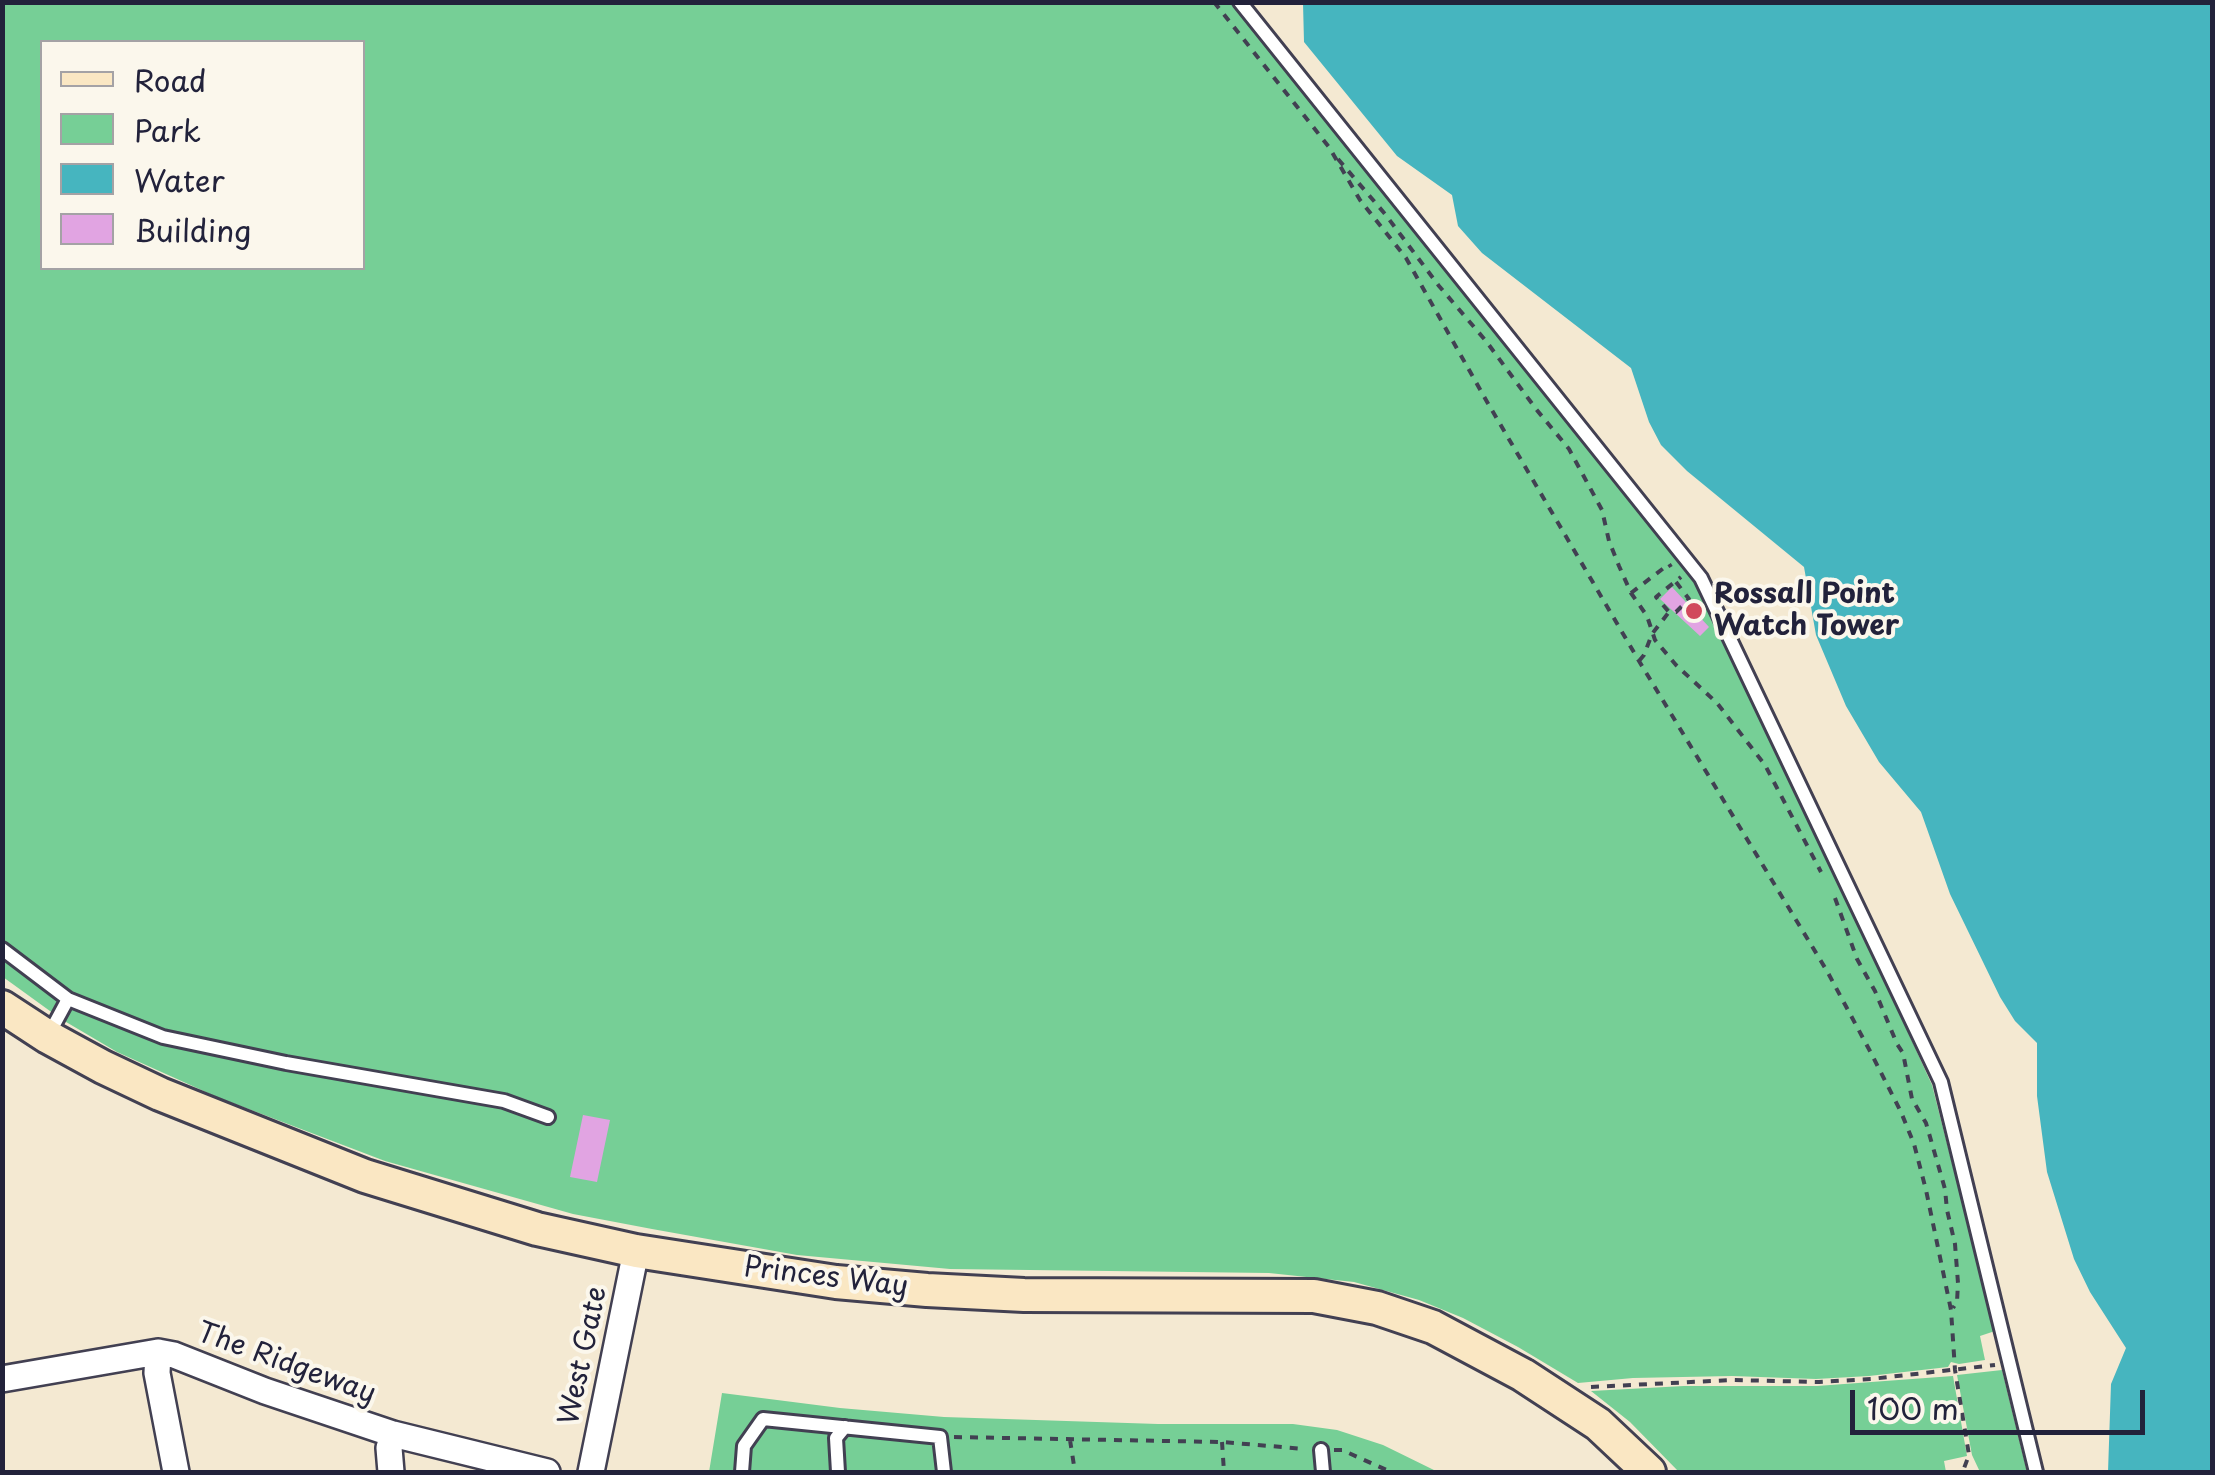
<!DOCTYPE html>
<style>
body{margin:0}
#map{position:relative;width:2215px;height:1475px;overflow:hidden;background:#f4e9d2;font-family:"Playpen Sans",sans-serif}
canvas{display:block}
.frame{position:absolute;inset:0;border:5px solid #22223b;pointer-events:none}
.legend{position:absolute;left:40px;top:40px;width:325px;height:230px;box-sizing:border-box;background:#fbf7ec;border:2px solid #a4a2a5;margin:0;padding:12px 18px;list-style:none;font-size:30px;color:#22223b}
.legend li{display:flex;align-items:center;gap:20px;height:50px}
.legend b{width:50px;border:2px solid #a4a2a5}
.scale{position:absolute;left:1850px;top:1390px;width:295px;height:45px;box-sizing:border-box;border:5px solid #22223b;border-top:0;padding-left:12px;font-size:30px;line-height:35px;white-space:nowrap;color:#22223b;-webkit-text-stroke:8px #fbf7ec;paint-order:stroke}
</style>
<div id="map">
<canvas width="2215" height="1475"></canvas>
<div class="frame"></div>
<ul class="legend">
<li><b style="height:12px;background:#fae7c3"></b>Road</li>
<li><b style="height:28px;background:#76cf96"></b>Park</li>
<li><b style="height:28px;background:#46b5bf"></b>Water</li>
<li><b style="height:28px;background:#e1a4e2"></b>Building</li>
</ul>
<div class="scale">100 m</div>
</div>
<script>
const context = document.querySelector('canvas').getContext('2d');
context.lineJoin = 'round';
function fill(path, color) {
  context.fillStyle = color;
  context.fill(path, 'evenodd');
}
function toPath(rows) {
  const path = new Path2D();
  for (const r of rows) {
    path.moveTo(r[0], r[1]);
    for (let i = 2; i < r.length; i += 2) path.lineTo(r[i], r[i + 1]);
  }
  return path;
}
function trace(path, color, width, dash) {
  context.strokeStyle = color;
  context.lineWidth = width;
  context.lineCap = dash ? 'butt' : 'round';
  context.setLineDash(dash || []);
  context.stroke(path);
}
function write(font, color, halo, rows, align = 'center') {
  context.font = font + ' "Playpen Sans",sans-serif';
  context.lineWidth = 8;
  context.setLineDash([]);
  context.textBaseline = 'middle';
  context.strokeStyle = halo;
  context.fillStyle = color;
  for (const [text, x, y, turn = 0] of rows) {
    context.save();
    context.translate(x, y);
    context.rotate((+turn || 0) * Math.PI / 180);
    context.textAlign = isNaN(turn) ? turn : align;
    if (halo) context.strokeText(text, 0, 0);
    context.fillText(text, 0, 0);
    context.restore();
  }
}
fill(toPath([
 [2,3,1240,3,1701,578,1932,1085,1995,1331,1980,1336,1985,1360,1959,1364,1951,1362,1948,1367,1869,1376,1816,1379,1732,1376,1633,1378,1578,1383,1518,1347,1463,1318,1419,1300,1354,1282,1269,1273,950,1269,797,1255,652,1229,573,1214,385,1161,217,1097,117,1052,61,1019,3,977],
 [42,42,362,42,362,268,42,268],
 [2002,1370,2027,1472,1980,1472,1972,1455,1957,1375],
 [1953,1376,1967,1456,1944,1461,1946,1472,1679,1472,1630,1422,1591,1391,1684,1386,1817,1386],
 [722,1393,840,1408,944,1417,1158,1424,1293,1424,1337,1430,1383,1445,1438,1472,709,1472]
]), '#76cf96');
fill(toPath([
 [1303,3,2212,3,2212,1472,2108,1472,2111,1384,2126,1348,2090,1292,2074,1259,2047,1172,2037,1096,2037,1043,2015,1021,2000,997,1950,894,1921,812,1879,762,1846,706,1816,635,1804,567,1687,471,1661,445,1649,422,1631,368,1482,253,1458,226,1452,195,1397,156,1304,42]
]), '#46b5bf');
fill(toPath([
 [1672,587,1709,627,1700,636,1660,599],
 [583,1115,610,1120,597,1182,570,1177]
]), '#e1a4e2');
const lane = toPath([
 [1240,2,1701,578,1941,1082,2036,1472],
 [2,949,68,999,163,1037,286,1063,504,1101,548,1117],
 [48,1036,68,999],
 [1321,1450,1323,1472],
 [742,1472,744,1446,763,1419,940,1437,944,1472],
 [838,1472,836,1438,845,1427]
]);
const street = toPath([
 [158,1352,157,1373,176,1472],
 [2,1379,158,1352,174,1355,265,1391,393,1434,547,1472],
 [391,1472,389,1448,393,1434],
 [591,1472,636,1251]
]);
const secondary = toPath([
 [2,1007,48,1037,103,1067,160,1094,365,1176,537,1229,636,1251,836,1282,927,1290,1024,1295,1314,1296,1377,1308,1433,1327,1523,1375,1598,1424,1649,1472]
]);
trace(lane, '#424052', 18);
trace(street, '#424052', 30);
trace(secondary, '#424052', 38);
trace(toPath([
 [1214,2,1329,147,1360,200,1406,258,1486,400,1639,661,1827,971,1871,1053,1901,1112,1914,1144,1926,1190,1951,1310,1955,1370,1969,1455,1963,1471],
 [1338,159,1385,214,1439,286,1486,341,1536,409,1569,449,1602,510,1609,541,1619,566,1631,593,1647,616,1655,640,1676,665,1717,703,1765,765,1821,872],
 [1676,582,1689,599,1676,612,1669,612,1656,597,1681,577],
 [1631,593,1669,564,1671,567],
 [1639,661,1644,655,1652,634,1669,612],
 [1835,898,1857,959,1875,991,1897,1044,1903,1053,1912,1099,1926,1123,1945,1189,1947,1210,1955,1244,1958,1283,1957,1302,1953,1308],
 [1591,1387,1732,1380,1819,1382,1871,1379,1995,1365],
 [954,1437,1222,1442,1305,1449],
 [1070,1440,1075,1472],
 [1222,1442,1224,1472],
 [1334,1450,1342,1450,1391,1472]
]), '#424052', 4, [8, 8]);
trace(lane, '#fff', 12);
trace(street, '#fff', 25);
trace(secondary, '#fae7c3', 32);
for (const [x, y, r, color] of [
 [1694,611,10,"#d1495b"]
]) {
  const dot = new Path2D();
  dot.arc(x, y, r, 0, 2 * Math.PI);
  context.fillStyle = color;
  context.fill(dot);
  trace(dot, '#fbf7ec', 4);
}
write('bold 28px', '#22223b', '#fbf7ec', [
 ["Rossall Point",1714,595],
 ["Watch Tower",1714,627]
], 'left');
write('28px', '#22223b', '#fbf7ec', [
 ["Princes Way",826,1278,7],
 ["West Gate",584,1356,-78],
 ["The Ridgeway",286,1364,20]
]);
</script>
